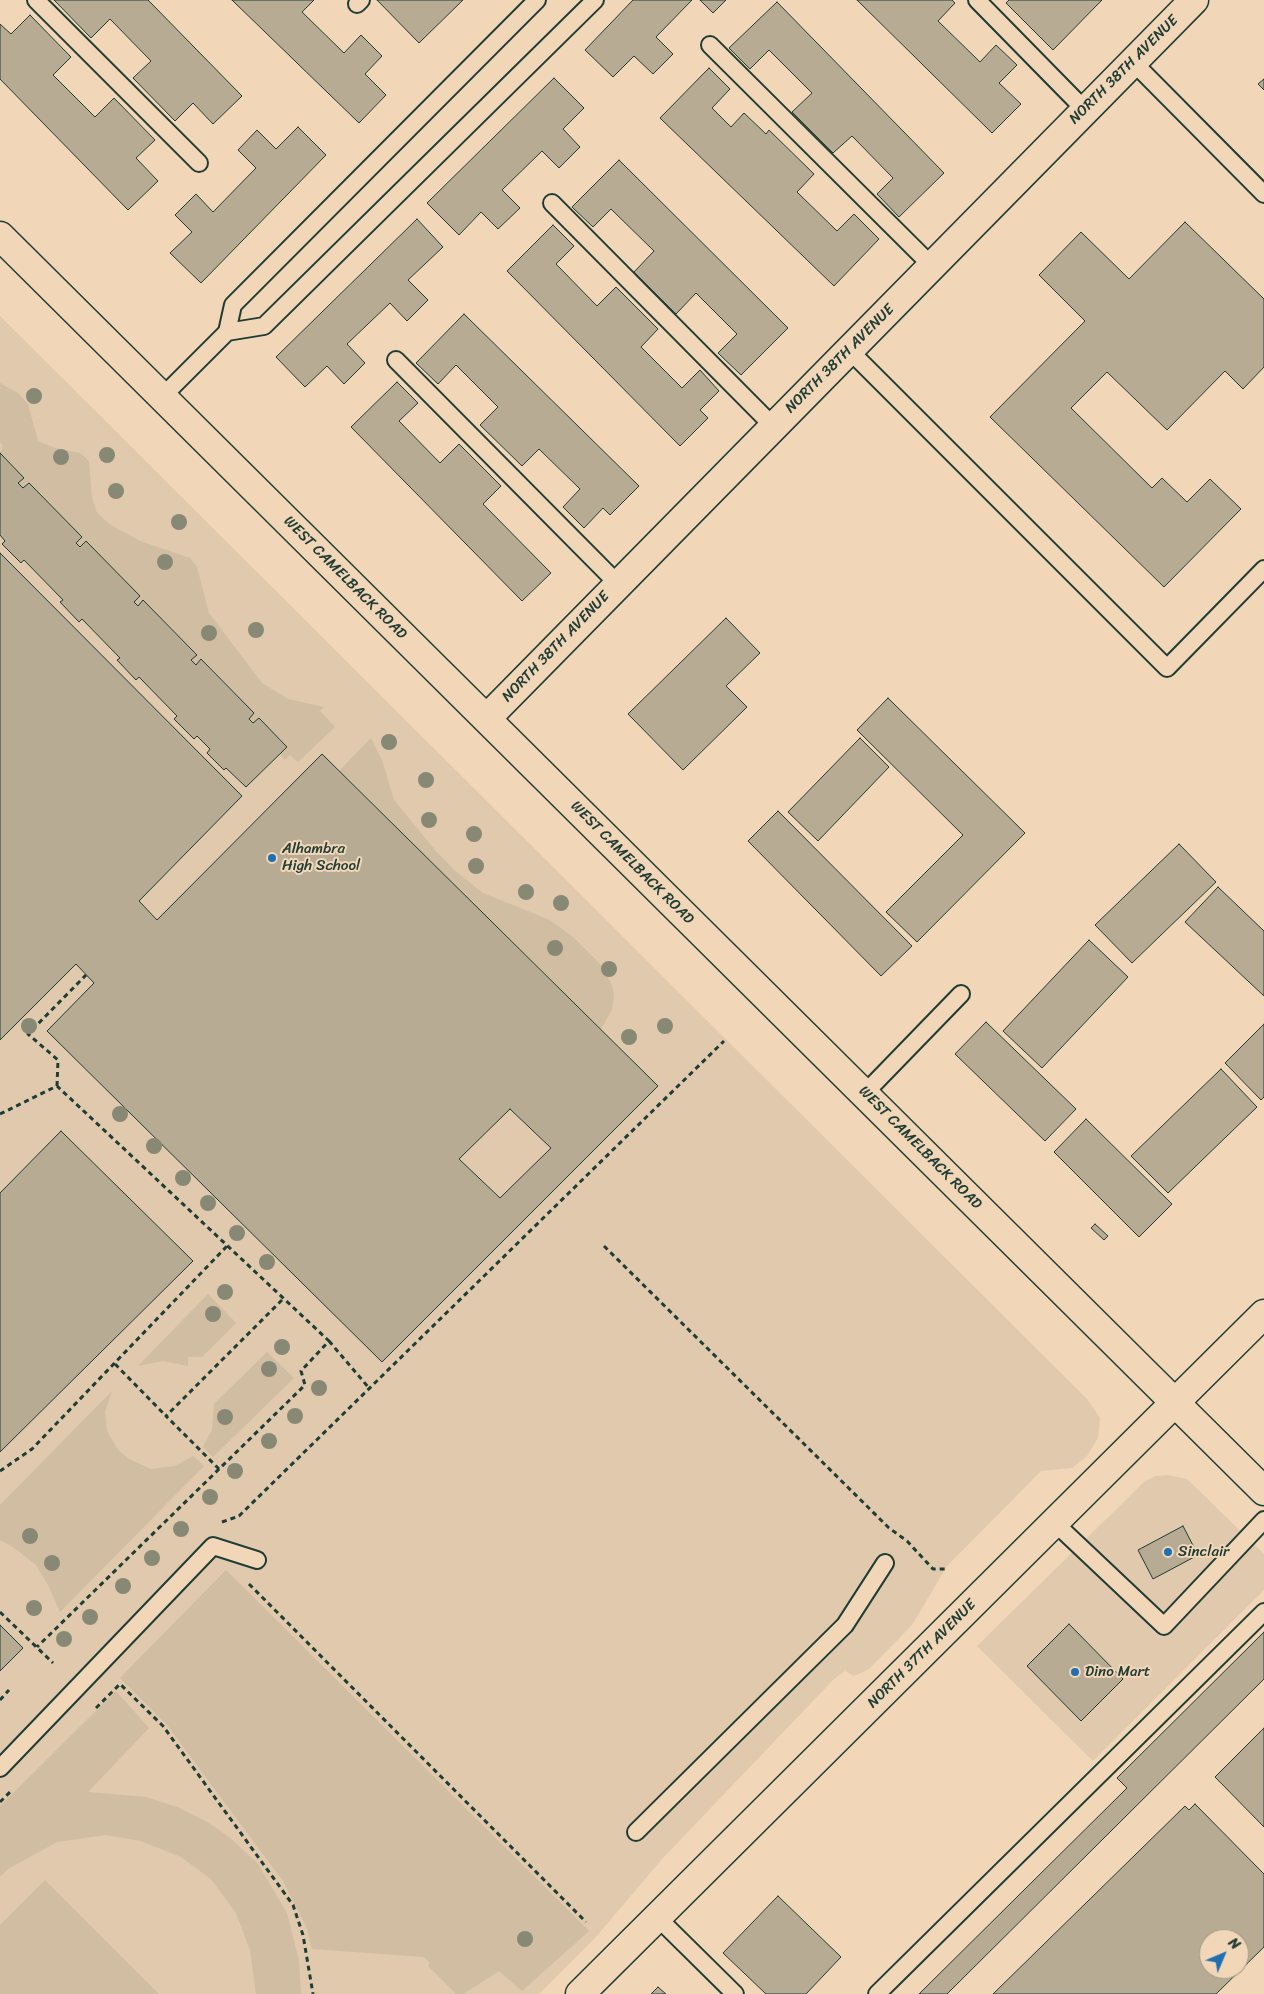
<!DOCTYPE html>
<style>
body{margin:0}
#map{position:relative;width:1264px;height:1994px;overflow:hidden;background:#f2d6b8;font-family:Sriracha,sans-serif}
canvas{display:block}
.north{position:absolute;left:1199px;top:1929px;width:50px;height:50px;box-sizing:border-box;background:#f2d6b8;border:1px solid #9e9983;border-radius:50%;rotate:45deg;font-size:14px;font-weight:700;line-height:20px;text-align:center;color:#1f3d34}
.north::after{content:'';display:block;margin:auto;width:18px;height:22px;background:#1f6fb2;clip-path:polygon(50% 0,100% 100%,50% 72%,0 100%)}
</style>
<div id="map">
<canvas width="1264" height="1994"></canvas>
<div class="north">N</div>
</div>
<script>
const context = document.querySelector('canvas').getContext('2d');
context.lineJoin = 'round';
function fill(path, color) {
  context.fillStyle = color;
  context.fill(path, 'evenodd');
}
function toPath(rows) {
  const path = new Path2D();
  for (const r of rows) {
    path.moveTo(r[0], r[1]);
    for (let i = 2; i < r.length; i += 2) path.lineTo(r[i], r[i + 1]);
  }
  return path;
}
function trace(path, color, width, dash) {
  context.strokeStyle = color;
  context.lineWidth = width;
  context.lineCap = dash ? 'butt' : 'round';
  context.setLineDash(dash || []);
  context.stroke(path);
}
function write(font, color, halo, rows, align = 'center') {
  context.font = font + ' Sriracha,sans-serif';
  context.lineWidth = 4;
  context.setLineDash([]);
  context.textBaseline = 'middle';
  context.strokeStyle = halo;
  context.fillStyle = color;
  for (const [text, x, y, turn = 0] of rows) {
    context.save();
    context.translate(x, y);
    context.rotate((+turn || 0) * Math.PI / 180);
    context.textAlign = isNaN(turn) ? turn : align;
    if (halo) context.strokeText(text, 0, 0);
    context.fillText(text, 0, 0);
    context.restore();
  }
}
fill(toPath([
 [0,316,1087,1399,1100,1418,1098,1438,1087,1456,1072,1468,1041,1471,947,1566,912,1625,869,1669,854,1676,845,1671,833,1680,663,1858,595,1938,539,1994,0,1994],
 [1168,1475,1187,1479,1264,1554,1264,1590,1093,1761,977,1646,1145,1481,1156,1476]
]), '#e0c9ad');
fill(toPath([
 [0,383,18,393,28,404,38,441,55,448,80,453,89,461,92,498,97,513,111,525,140,541,190,558,197,567,209,613,262,683,288,699,324,707,320,711,335,727,298,762,290,755,285,760,280,754,287,746,259,718,253,723,249,719,254,713,202,659,196,665,191,660,197,654,143,600,138,606,76,543,82,537,29,483,23,488,18,483,23,477,0,453,3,446,0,442],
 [371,738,382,760,394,800,435,850,454,870,483,893,550,920,573,937,600,964,611,983,614,994,612,1010,601,1029,339,771],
 [208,1294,236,1323,202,1357,188,1357,188,1366,163,1361,138,1366],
 [267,1352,294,1378,213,1457,203,1447,212,1430,214,1404],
 [112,1391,105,1412,107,1431,118,1450,129,1459,151,1469,175,1466,193,1456,204,1466,60,1612,48,1585,36,1565,13,1547,0,1540,0,1505],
 [226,1570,589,1931,522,1991,499,1971,463,1994,456,1994,428,1966,430,1963,424,1957,312,1949,306,1926,283,1881,167,1725,120,1678],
 [116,1691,149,1728,88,1792,146,1797,177,1807,209,1823,229,1837,258,1864,287,1913,299,1961,301,1994,256,1994,250,1950,236,1913,211,1879,181,1857,141,1841,106,1835,57,1842,8,1869,0,1877,0,1806],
 [45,1880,159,1994,0,1994,0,1925]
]), '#d0bda2');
const building = toPath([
 [54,0,148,0,242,96,213,124,193,103,175,121,133,78,151,61,110,19,91,38,54,0],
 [232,0,314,0,302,12,344,53,361,35,382,56,365,74,386,95,359,123,232,0],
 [377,0,463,0,419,43,377,0],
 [633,0,692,0,656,37,673,54,653,74,634,56,613,77,585,50,633,0],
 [700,0,726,0,713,13,700,0],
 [857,0,952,0,955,3,938,21,980,62,996,45,1017,65,999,83,1021,104,992,133,857,0],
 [1009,0,1102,0,1053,50,1006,3,1009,0],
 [777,2,944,173,899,217,877,194,893,178,852,136,833,153,792,112,812,93,769,50,750,69,729,48,777,2],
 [30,15,71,57,53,75,95,117,114,98,155,140,136,158,158,181,128,210,0,79,0,24,11,34,30,15],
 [709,68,730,89,712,108,731,127,744,113,766,134,769,130,814,174,797,192,837,231,854,214,879,239,834,286,660,118,709,68],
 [554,78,584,108,563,129,580,147,559,168,542,151,502,190,520,208,498,229,481,212,459,235,427,203,554,78],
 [1264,79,1264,90,1258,84,1264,79],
 [298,127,326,155,201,283,170,253,192,232,175,215,196,194,213,212,256,168,238,150,257,130,276,149,298,127],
 [619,160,788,328,741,375,718,353,737,334,696,293,676,314,634,272,654,251,611,209,593,227,572,207,619,160],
 [417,219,443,247,408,280,428,300,407,321,390,303,347,344,365,363,344,384,327,366,305,387,276,357,417,219],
 [1185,222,1264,299,1264,367,1243,389,1225,371,1167,430,1107,372,1071,408,1152,488,1162,478,1187,502,1210,479,1241,509,1164,587,990,417,1085,321,1039,275,1081,232,1129,279,1185,222],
 [553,225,574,246,556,264,597,306,616,287,658,329,641,347,682,388,700,370,719,391,700,410,708,418,680,446,507,271,553,225],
 [464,314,639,486,610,515,603,508,584,528,563,507,580,489,539,449,522,466,480,425,498,407,456,365,438,384,416,363,464,314],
 [397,382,418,403,399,421,440,463,459,444,501,486,483,504,551,573,522,601,351,427,397,382],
 [0,453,24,478,18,483,23,488,29,483,82,537,76,543,80,547,86,541,140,596,134,602,138,606,143,600,197,655,191,660,196,665,201,659,254,713,249,719,253,723,259,718,287,747,246,787,226,768,224,770,207,753,210,749,197,736,194,739,174,719,177,716,139,677,136,680,117,660,120,658,82,619,79,622,60,602,63,600,24,560,21,563,2,544,5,541,0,535,0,453],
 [0,553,242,796,139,901,157,920,322,754,658,1086,382,1362,47,1031,94,983,76,964,0,1040,0,553],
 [510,1109,551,1148,500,1198,459,1159,510,1109],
 [726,618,760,653,726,686,747,707,683,770,628,714,726,618],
 [888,698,1025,833,917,942,886,912,963,835,857,730,888,698],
 [860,738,889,767,818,841,788,812,860,738],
 [778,811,912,946,881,976,748,841,778,811],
 [1179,844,1216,882,1132,963,1095,925,1179,844],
 [1218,887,1264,931,1264,996,1185,922,1218,887],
 [1089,940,1128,977,1042,1068,1003,1031,1089,940],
 [986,1022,1076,1109,1045,1141,955,1054,986,1022],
 [1264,1024,1264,1097,1261,1100,1225,1063,1264,1024],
 [1221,1069,1257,1107,1168,1193,1131,1156,1221,1069],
 [1086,1119,1172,1204,1139,1237,1054,1152,1086,1119],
 [61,1131,193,1261,0,1452,0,1193,61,1131],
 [1095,1224,1108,1236,1104,1240,1091,1228,1095,1224],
 [1183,1526,1198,1555,1153,1579,1138,1550,1183,1526],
 [1069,1624,1123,1679,1081,1721,1027,1666,1069,1624],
 [0,1625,23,1648,0,1671,0,1625],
 [1264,1632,1264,1679,947,1994,919,1994,1127,1788,1117,1778,1264,1632],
 [1264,1728,1264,1827,1215,1777,1264,1728],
 [1195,1804,1264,1874,1264,1947,1216,1994,993,1994,1185,1806,1189,1810,1195,1804],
 [1209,1939,1239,1939,1239,1969,1209,1969,1209,1939],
 [778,1896,841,1957,806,1994,766,1994,723,1953,778,1896],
 [658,1987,666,1994,651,1994,658,1987]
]);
fill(building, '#b7ab94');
trace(building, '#1f3d34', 1);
const lane = toPath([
 [36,0,199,163],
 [977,0,1085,110],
 [357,4,361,0],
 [710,45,932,266],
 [1133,62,1264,194],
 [552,203,773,426],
 [227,332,264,326,595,0],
 [849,350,1167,668,1264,569],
 [396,360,618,584],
 [162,397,227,332,233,305,537,0],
 [865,1093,961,994],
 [1055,1523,1164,1626,1264,1520],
 [0,1768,213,1546,257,1560],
 [636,1832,845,1625,885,1563],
 [657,1917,735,1994],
 [877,1994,1264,1612]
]);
const street = toPath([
 [487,718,1194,0],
 [580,1994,1264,1314]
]);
const primary = toPath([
 [0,236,1264,1491]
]);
trace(lane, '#1f3d34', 20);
trace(street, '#1f3d34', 31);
trace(primary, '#1f3d34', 31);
trace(toPath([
 [57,1086,58,1060,28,1034,86,975],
 [0,1114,57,1086,329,1341,301,1371,305,1385,37,1647],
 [604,1246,889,1528,907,1541,933,1569,948,1569],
 [329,1341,369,1388],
 [115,1364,166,1416],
 [219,1469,166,1416,284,1298],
 [0,1471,32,1449,228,1245],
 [222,1522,239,1516,724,1041],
 [249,1584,586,1922],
 [0,1612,53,1663],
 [0,1700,9,1690],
 [96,1708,120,1684,163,1726,293,1905,303,1935,313,1994],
 [0,1802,11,1791]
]), '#1f3d34', 3, [5, 4]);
trace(lane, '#f2d6b8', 16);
trace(street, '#f2d6b8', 28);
trace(primary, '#f2d6b8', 28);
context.fillStyle = '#888975';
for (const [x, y] of [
 [34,396],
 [107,455],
 [61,457],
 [116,491],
 [179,522],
 [165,562],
 [256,630],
 [209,633],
 [389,742],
 [426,780],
 [429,820],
 [474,834],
 [476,866],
 [526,892],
 [561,903],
 [555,948],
 [609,969],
 [29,1026],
 [665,1026],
 [629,1037],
 [120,1114],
 [154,1146],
 [183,1178],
 [208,1203],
 [237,1233],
 [267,1262],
 [225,1292],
 [213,1314],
 [282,1347],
 [269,1369],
 [319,1388],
 [295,1416],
 [225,1417],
 [269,1441],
 [235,1471],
 [210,1497],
 [181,1529],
 [30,1536],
 [152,1558],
 [52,1563],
 [123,1586],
 [34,1608],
 [90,1617],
 [64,1639],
 [525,1939]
]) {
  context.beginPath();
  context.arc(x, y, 8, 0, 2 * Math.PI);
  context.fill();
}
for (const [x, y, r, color] of [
 [272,858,5,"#1f6fb2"],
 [1168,1552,5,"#1f6fb2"],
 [1075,1672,5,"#1f6fb2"]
]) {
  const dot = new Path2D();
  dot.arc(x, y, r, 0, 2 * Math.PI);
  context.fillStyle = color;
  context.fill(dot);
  trace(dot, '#f2d6b8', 2);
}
write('15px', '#1f3d34', '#f2d6b8', [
 ["NORTH 38TH AVENUE",1124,70,-45],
 ["NORTH 38TH AVENUE",840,359,-45],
 ["WEST CAMELBACK ROAD",345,578,45],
 ["NORTH 38TH AVENUE",556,647,-46],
 ["WEST CAMELBACK ROAD",632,863,45],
 ["WEST CAMELBACK ROAD",920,1148,45],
 ["NORTH 37TH AVENUE",922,1654,-45]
]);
write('15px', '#1f3d34', '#f2d6b8', [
 ["Alhambra",282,849],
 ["High School",282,866],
 ["Sinclair",1178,1552],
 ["Dino Mart",1085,1672]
], 'left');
</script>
